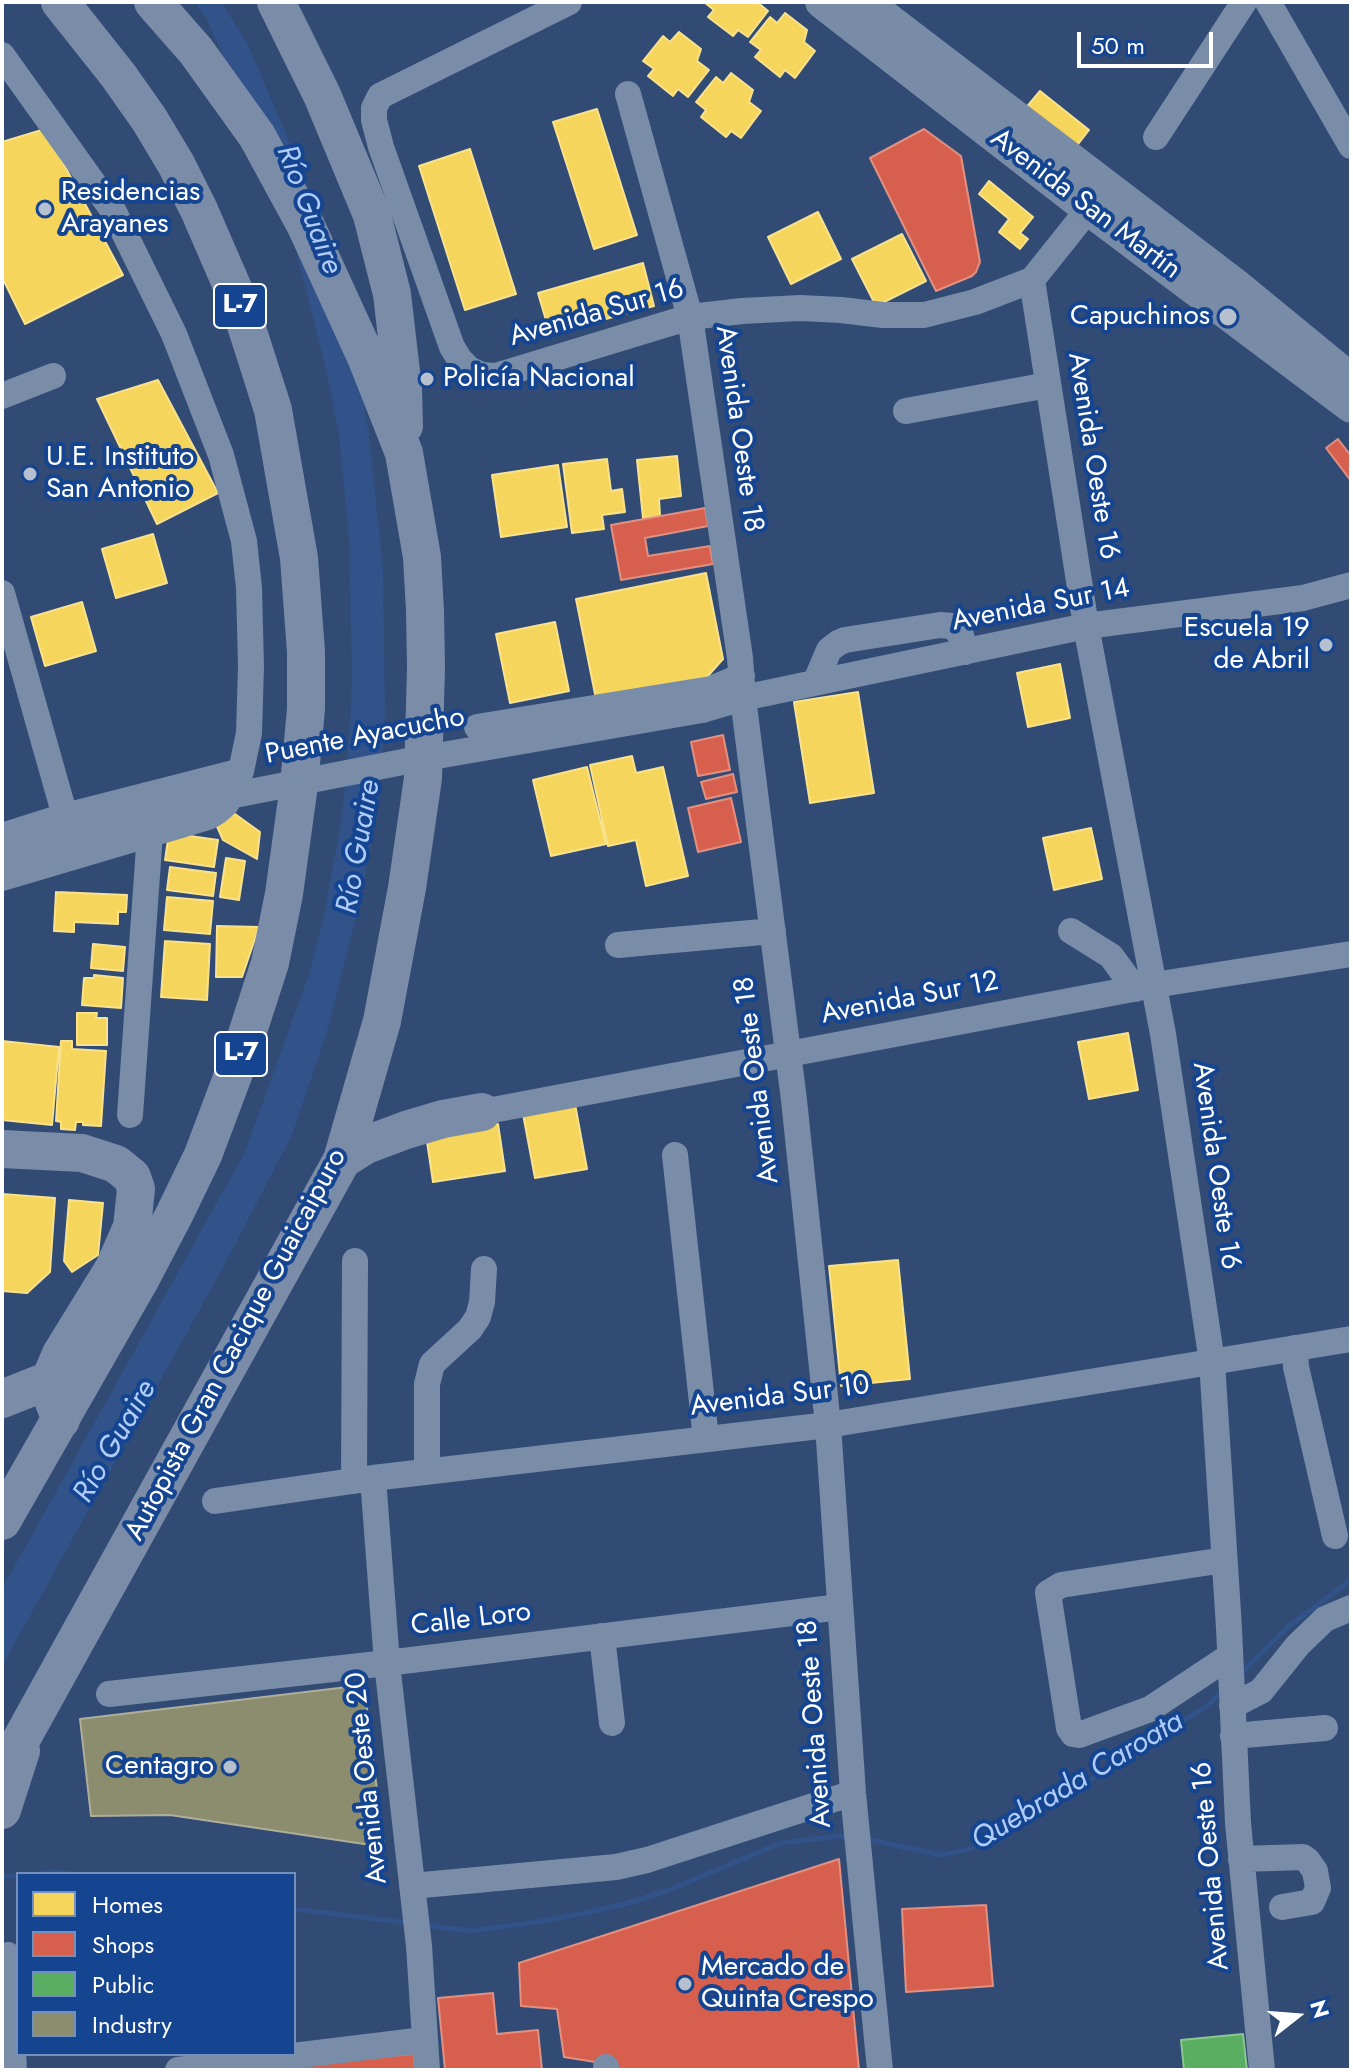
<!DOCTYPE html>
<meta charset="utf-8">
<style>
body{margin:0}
#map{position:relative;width:1353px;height:2072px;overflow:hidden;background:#314b75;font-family:Jost,sans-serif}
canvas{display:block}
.frame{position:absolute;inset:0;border:4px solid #fff;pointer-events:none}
.legend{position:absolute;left:16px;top:1872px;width:280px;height:184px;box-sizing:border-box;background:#154591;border:2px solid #738fbd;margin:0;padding:10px 14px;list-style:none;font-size:24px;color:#fff}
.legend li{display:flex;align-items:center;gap:16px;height:40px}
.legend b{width:40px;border:2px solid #738fbd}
.north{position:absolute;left:1257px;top:1976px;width:80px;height:80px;-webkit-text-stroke:6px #154591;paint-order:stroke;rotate:73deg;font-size:22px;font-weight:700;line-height:32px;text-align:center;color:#fff}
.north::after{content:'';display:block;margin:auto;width:28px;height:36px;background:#fff;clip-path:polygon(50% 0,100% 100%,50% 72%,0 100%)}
.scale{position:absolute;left:1077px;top:32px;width:136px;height:36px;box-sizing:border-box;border:4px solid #fff;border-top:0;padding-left:10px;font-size:24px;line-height:28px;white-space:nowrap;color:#fff;-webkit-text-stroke:6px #154591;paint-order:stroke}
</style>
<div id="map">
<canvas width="1353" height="2072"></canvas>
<div class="frame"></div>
<ul class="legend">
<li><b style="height:22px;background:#f6d55c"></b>Homes</li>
<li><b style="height:22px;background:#d6604d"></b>Shops</li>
<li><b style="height:22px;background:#5aae61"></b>Public</li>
<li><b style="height:22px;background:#8c8c6e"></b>Industry</li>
</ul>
<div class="north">N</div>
<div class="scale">50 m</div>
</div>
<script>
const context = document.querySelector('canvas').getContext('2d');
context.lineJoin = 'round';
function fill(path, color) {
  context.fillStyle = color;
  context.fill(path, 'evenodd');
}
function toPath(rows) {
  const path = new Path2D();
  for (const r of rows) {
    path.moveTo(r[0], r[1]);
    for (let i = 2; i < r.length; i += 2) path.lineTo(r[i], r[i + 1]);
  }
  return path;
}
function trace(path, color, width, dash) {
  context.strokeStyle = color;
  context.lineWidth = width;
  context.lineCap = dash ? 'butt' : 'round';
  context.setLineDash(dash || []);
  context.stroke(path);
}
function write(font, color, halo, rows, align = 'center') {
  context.font = font + ' Jost,sans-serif';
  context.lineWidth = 8;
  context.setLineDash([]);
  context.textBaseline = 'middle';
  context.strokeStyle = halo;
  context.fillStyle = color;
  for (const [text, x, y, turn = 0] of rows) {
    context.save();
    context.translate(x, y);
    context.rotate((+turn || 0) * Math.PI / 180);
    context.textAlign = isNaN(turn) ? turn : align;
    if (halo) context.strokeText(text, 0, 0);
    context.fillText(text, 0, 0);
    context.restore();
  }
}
fill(toPath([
 [195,2,221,2,247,43,304,176,327,244,355,352,369,435,383,570,385,716,378,805,362,893,329,1025,292,1135,225,1264,2,1666,2,1589,245,1152,309,974,323,920,342,817,350,728,352,674,349,538,339,435,326,369,296,250,254,124,207,20]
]), '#31538a');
const homes = toPath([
 [704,2,757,2,768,11,748,37,738,30,733,36,708,17,714,10,704,2],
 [785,13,807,30,804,42,815,51,795,78,785,70,780,77,755,57,761,50,750,42,770,17,777,23,785,13],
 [679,32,701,49,697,61,709,70,688,97,678,89,673,96,648,76,654,69,643,61,663,36,670,42,679,32],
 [731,73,753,90,749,102,761,111,741,138,731,131,726,137,701,117,706,110,696,102,716,77,723,83,731,73],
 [1040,91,1089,130,1075,148,1025,109,1040,91],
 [597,109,637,235,594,249,553,122,597,109],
 [45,129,123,275,25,324,2,277,2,142,45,129],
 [470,149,516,294,465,310,419,166,470,149],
 [989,181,1033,217,1020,233,1028,239,1020,249,999,232,1009,219,979,194,989,181],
 [818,212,841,259,791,284,768,237,818,212],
 [902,234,926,281,876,306,852,259,902,234],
 [643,263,654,306,550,334,538,293,643,263],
 [158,380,218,493,157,524,97,399,158,380],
 [677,456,681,496,659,499,660,516,643,518,637,460,677,456],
 [607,459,611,491,622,489,625,512,602,515,604,529,572,533,563,464,607,459],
 [558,465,567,527,501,537,492,475,558,465],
 [153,534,167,583,116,598,102,549,153,534],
 [706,573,723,659,707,677,596,699,576,599,706,573],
 [82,602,96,651,45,666,31,617,82,602],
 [555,622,569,691,510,703,496,634,555,622],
 [1060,664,1070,718,1028,727,1017,673,1060,664],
 [858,692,874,793,810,803,794,702,858,692],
 [632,756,636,773,663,767,688,876,646,886,636,840,608,846,590,765,632,756],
 [587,767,606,844,551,856,533,780,587,767],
 [235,814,260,832,257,859,223,840,215,822,235,814],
 [1091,828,1102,879,1054,890,1043,838,1091,828],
 [169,833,218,840,214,867,165,860,169,833],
 [226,858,245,861,239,900,220,897,226,858],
 [170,867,216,873,213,896,167,890,170,867],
 [56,892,127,895,126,912,118,912,118,924,74,922,74,932,54,931,56,892],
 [167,897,213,901,210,934,164,930,167,897],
 [217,926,259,927,242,977,216,977,217,926],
 [165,941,210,944,207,1000,161,997,165,941],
 [93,944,125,947,123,971,91,968,93,944],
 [94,975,123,978,121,1008,82,1005,84,978,94,978,94,975],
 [77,1013,97,1013,96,1018,107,1018,107,1045,77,1045,77,1013],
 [1128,1033,1138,1090,1089,1099,1078,1042,1128,1033],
 [2,1041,59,1047,52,1125,2,1120,2,1041],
 [61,1041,72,1041,72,1049,106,1051,101,1126,83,1125,83,1122,76,1122,75,1130,61,1129,61,1122,56,1121,61,1041],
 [575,1104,587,1169,535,1178,523,1114,575,1104],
 [498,1124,505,1171,433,1182,426,1135,498,1124],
 [2,1194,55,1198,50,1272,27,1293,2,1291,2,1194],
 [69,1200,103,1203,98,1255,72,1272,64,1261,69,1200],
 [898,1260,910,1379,841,1386,829,1266,898,1260]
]);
fill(homes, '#f6d55c');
trace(homes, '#f9e28d', 2);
const shops = toPath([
 [924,129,961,156,980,262,976,272,972,276,936,291,870,158,924,129],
 [1338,439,1351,456,1351,481,1326,448,1338,439],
 [705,508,708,526,645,538,648,556,710,546,713,564,621,580,611,525,705,508],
 [723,735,730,770,698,776,691,742,723,735],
 [733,774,737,792,706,799,701,782,733,774],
 [731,798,741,842,698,852,688,808,731,798],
 [839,1859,859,2070,596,2070,595,2062,564,2057,557,2009,521,2006,519,1963,839,1859],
 [986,1905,993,1986,906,1992,902,1909,986,1905],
 [493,1993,497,2034,538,2030,542,2070,445,2070,438,1998,493,1993],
 [414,2054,415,2070,297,2070,296,2063,414,2054]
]);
fill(shops, '#d6604d');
trace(shops, '#e29082', 2);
const public = toPath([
 [1243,2034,1247,2070,1184,2070,1181,2040,1243,2034]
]);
fill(public, '#5aae61');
trace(public, '#8cc690', 2);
const industry = toPath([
 [364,1685,384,1847,170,1815,91,1816,80,1719,364,1685]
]);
fill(industry, '#8c8c6e');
trace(industry, '#aeae9a', 2);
trace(toPath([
 [1239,1675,1289,1626,1351,1580],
 [866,1839,942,1855,970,1849,1004,1832,1057,1801,1208,1705,1223,1690],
 [35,1874,54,1872,72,1874],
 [2,1876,18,1876],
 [294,1909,407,1923],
 [425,1925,469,1931,523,1924,581,1914,625,1904,669,1890,781,1843,838,1836,848,1837]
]), '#31538a', 5);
trace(toPath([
 [569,2,380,96,374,108,374,120,381,147,452,347,460,360,469,369,481,375,496,376,690,317,742,311,800,308,841,310,883,315,924,315,975,302,1032,280,1099,196],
 [1268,2,1351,146],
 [2,55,114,212,174,334,221,455,244,541,249,588,251,666,249,733,241,771,226,804,218,811,208,817,2,878],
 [628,94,690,317,740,658,743,698,794,1100,828,1425,853,1793,880,2070],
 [1156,137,1244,2],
 [1032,280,1086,626,1163,1034,1212,1362,1229,1628,1238,1823,1262,2070],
 [2,396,53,376],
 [906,411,1048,385],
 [2,593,65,816],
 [815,683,829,650,838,643,845,640,940,625,952,626,961,635,965,652],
 [702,710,743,698,1086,626,1303,598,1351,585],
 [477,727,711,689,742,676],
 [2,836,65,816,241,771],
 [5,853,75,833],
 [1071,931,1111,956,1135,989],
 [618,945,773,931],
 [482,1112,1154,985,1351,954],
 [130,1115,150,833,147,795],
 [675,1155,706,1439],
 [1295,1348,1296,1367,1335,1536],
 [427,1472,427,1384,432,1364,470,1329,478,1317,482,1302,484,1269],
 [373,1478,387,1663,419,1946,427,2070],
 [354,1481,355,1261],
 [215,1501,373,1478,828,1425,1351,1339],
 [1224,1560,1061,1585,1048,1593,1069,1728,1073,1734,1079,1735,1150,1709,1230,1656],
 [602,1636,612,1723],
 [109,1694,387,1663,840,1607],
 [1232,1706,1261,1691,1298,1645,1325,1619,1351,1608],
 [1233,1736,1325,1728],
 [1241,1859,1303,1857,1308,1861,1315,1871,1318,1888,1312,1902,1282,1907],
 [412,1886,616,1867,647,1860,853,1793],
 [8,1955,14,2070],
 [606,2067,606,2070],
 [178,2070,424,2040]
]), '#798ca8', 26);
trace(toPath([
 [821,2,1089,210,1351,407],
 [866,2,1235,284,1351,379]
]), '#788ba7', 32);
trace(toPath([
 [276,2,322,95,372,215,392,294,403,389,404,426],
 [2,1149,82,1153,116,1164,132,1177,136,1189,132,1227,114,1268,61,1354,50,1380,50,1392,61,1420],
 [342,1160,366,1145,406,1130,443,1119,482,1112],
 [2,1399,50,1380],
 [2,1521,141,1278,174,1215,203,1155,238,1062,270,963,284,894,299,785,306,709,306,652,299,558,273,410,238,300,199,210,176,164,149,119,118,75,60,2],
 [2,1774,342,1160,382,1021,407,888,423,778,426,668,425,611,422,557,404,453,366,357,306,226,257,136,196,51,153,2],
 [2,1810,21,1751]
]), '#7b8ca8', 38);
trace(toPath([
 [75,833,153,811,408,761,702,710]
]), '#798ca8', 26);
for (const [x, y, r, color] of [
 [45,209,8,"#b7c0cf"],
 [1228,317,10,"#b7c0cf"],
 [427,379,8,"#b7c0cf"],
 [30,474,8,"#b7c0cf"],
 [1326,645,8,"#b7c0cf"],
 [230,1767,8,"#b7c0cf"],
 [685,1984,8,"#b7c0cf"]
]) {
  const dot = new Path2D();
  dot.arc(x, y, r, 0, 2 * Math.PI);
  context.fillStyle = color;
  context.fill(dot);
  trace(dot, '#154591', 3);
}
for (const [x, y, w] of [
 [240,306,52],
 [241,1054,52]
]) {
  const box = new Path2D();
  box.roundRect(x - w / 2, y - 22, w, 44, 6);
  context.fillStyle = '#154591';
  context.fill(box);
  trace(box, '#fff', 2);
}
write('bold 26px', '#fff', null, [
 ["L-7",240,306],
 ["L-7",241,1054]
]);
write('28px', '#fff', '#154591', [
 ["Residencias",61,193],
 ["Arayanes",61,225],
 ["Capuchinos",1210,317,"right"],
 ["Policía Nacional",443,379],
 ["U.E. Instituto",46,458],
 ["San Antonio",46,490],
 ["Escuela 19",1310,629,"right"],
 ["de Abril",1310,661,"right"],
 ["Centagro",214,1767,"right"],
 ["Mercado de",701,1968],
 ["Quinta Crespo",701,2000]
], 'left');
write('28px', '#fff', '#154591', [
 ["Avenida San Martín",1085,205,37],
 ["Avenida Sur 16",597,314,-16],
 ["Avenida Oeste 18",738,429,82],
 ["Avenida Oeste 16",1092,456,81],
 ["Avenida Sur 14",1041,606,-11],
 ["Puente Ayacucho",365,737,-11],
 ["Avenida Sur 12",910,999,-11],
 ["Avenida Oeste 18",758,1080,-97],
 ["Avenida Oeste 16",1215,1166,82],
 ["Autopista Gran Cacique Guaicaipuro",237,1345,-62],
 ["Avenida Sur 10",780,1397,-7],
 ["Calle Loro",471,1620,-7],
 ["Avenida Oeste 18",816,1724,-94],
 ["Avenida Oeste 20",368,1778,-96],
 ["Avenida Oeste 16",1212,1866,-95]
]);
write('italic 30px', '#afcdf8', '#154591', [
 ["Río Guaire",308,210,69],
 ["Río Guaire",360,847,-80],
 ["Río Guaire",116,1442,-60],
 ["Quebrada Caroata",1078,1782,-31]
]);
</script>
